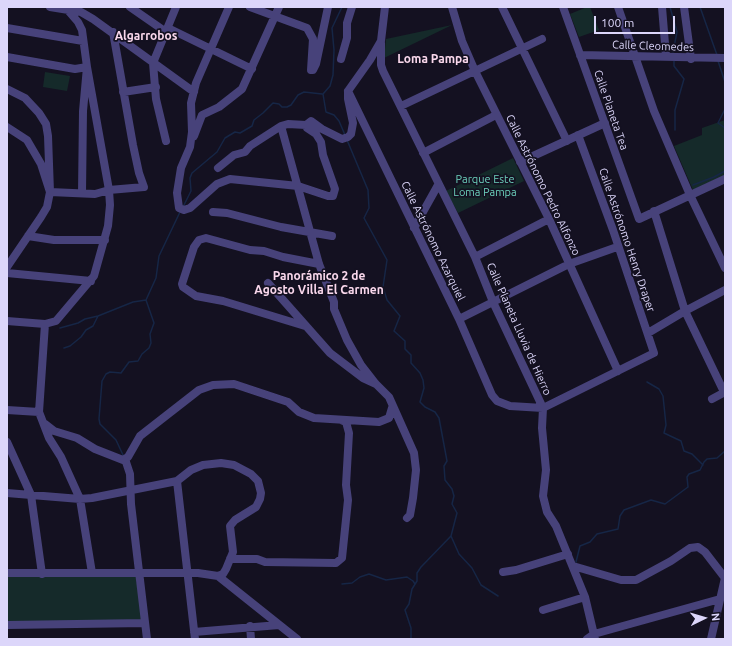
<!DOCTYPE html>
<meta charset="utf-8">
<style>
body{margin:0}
#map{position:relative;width:732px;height:646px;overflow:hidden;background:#141121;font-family:Ubuntu,sans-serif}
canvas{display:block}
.frame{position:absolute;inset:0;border:8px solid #dcd6fa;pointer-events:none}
.north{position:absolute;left:684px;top:598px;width:40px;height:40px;-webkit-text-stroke:3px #141121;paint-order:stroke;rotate:85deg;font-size:11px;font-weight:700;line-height:16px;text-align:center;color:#dcd6fa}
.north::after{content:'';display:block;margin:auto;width:14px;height:18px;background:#dcd6fa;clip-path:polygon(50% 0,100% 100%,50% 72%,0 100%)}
.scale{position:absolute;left:594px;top:16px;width:81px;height:18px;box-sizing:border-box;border:2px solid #dcd6fa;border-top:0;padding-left:5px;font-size:12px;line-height:14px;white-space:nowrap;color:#dcd6fa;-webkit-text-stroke:3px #141121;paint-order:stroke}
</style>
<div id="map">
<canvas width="732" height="646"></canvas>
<div class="frame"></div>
<div class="north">N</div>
<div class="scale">100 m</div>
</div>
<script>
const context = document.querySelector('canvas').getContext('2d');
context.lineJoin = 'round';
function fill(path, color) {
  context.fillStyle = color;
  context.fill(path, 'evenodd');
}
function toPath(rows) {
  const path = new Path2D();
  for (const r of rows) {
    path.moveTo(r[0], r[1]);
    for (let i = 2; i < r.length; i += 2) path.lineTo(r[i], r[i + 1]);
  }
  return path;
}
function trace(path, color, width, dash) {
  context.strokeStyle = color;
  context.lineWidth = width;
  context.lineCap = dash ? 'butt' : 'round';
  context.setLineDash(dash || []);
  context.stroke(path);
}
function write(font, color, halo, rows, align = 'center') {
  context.font = font + ' Ubuntu,sans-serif';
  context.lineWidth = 3.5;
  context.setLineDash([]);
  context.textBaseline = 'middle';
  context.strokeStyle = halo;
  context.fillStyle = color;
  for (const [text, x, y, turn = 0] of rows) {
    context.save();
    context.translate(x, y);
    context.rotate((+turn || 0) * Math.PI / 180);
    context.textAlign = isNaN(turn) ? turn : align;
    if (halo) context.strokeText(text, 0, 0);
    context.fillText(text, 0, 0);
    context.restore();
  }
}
fill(toPath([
 [587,7,590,7,599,30,579,37,570,14],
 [452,25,384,58,386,39],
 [45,72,70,76,67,91,43,87],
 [725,120,725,175,693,190,674,146,702,135,702,128],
 [513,158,524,181,458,213,446,191],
 [136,576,142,621,7,621,7,577]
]), '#152a2a');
trace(toPath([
 [342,7,332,28,334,50,333,75,330,86,323,94,326,112,334,115,339,121,345,135],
 [670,7,677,32,673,52],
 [700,7,717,55],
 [674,61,674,66,684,79,675,110,675,130],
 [718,61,725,82],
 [725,109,718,123,725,128],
 [347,140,368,190,369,208,364,218,387,260,383,287,387,300,400,316,394,331,405,341,405,349,411,355,411,363,420,373,423,380,424,388,420,402,425,407,435,412,439,418,447,461,444,466,445,480,452,489,454,496,452,504,457,513,451,536,421,567,417,573,417,581,412,589,409,604,405,610,411,628,411,639],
 [693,185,714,177,725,171],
 [183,207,191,191,190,178,192,173,217,152,225,138,235,132,240,133,252,126,254,120,263,113,273,103,279,104,282,107,287,107,291,105,298,95,304,92,322,94],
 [60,328,78,323,85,319,98,316],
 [64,348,70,346,81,337,86,330,93,326,98,316,133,302,146,300],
 [647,382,659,389,663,396,666,425,664,433,681,441,684,451,692,454,703,465],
 [123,455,116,440,100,424,99,419,102,381,106,374,110,372,121,373,129,362,138,361,142,354,149,348,151,343,150,334,154,323,146,300,156,278,159,256,180,212],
 [451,536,459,554,472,568,481,585,498,596],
 [576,562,580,546,590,542,597,534,618,529,620,516,624,510,651,500,665,504,688,487,687,477,689,474,700,470,704,462,707,459,717,458,725,451],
 [342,584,352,583,360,577,369,574,386,580,407,577,413,581,415,584]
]), '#162646', 1.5);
trace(toPath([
 [50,7,81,12,93,19,194,92],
 [130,7,166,32],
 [229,7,196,83,191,103,192,132,190,147,181,168,177,193,179,208,184,210,190,208,217,184,230,179,298,186,328,196,333,196,335,189,323,155,321,142,316,134,307,128,306,125,311,121,322,129,342,139,348,137,351,134,353,123,348,99,348,91,370,60,381,41,385,7],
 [250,7,307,28,313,39,311,70,313,70,316,64,328,7],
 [452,7,462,41,475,71,549,219,618,371],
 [502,7,567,141],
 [563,7,639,219,725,179],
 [618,7,654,111,690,195,725,268],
 [662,7,666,56],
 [684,7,691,59],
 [7,28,83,41],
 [168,28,252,69],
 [381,43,381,65,383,71,475,257,493,302,543,408,542,428,546,470,543,496,547,512,556,526,585,597,595,639],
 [580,55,725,58],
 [7,57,75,69,87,67,83,111,82,193],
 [341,59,347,38,347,23,352,7],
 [7,89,25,98,39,113,46,124,48,136,50,192,47,207,41,217,7,267],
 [348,91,459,319,492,395,497,401,510,406,543,408,654,353,613,230,578,135],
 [123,92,156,87],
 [401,106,542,39],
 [281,126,319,264,334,302,334,309,347,340,361,365,375,383],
 [7,127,27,140,41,164,50,192,95,194,109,190,144,187,139,173,133,145,113,32],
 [194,136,202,115,219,107,242,89,279,7],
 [166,141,156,99,153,63,176,7],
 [423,153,496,115],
 [520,162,605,123],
 [218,168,234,155,245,152,250,146,281,126,288,124,306,125],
 [654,211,685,311,724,392],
 [213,212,227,213,281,227,332,236],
 [414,228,438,185],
 [28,236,54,240,105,240],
 [475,257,549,219],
 [7,273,91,281],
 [268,283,330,353,363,378,376,384,389,397,414,453,416,470,413,498,410,515,407,518],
 [459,319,569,264,617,247],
 [7,321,45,324,56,321,94,276,108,226,110,205,109,190,87,67,82,30,78,22,65,7],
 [45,324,39,412,49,438,61,457,80,499,92,573],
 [305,326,223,301,196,296,183,287,182,284,194,247,199,240,206,238,250,250,264,251,283,257,319,264],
 [648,333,685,311,725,290],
 [712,399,725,392],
 [7,410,39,412],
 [45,424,54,431,77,438,95,449,123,460,128,457,140,436,199,390,213,385,234,384,288,402,299,412,314,418,379,422,389,418,392,408],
 [7,442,31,495,42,574],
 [125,459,130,474,131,504,147,639],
 [177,481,195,639],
 [7,493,80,499,92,498,177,481,191,470,203,465,221,463,234,465,251,474,258,481,261,493,260,499,256,507,235,520,230,526,233,552,226,569,223,574,218,576,198,573,7,573],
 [230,559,257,559,265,562,336,563,342,558,348,500,346,485,349,433,346,422,341,420],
 [573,566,621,580,636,580,671,561,690,548,698,547,705,552,725,578],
 [503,572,516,570,568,554],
 [218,576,297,639],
 [543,610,585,597],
 [7,625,145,623],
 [250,626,251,639],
 [194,632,279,625],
 [587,639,594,634,720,599],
 [711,639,725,578]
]), '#47427a', 8);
write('11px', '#dcd6fa', '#141121', [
 ["Calle Cleomedes",653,46,2],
 ["Calle Planeta Tea",611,110,71],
 ["Calle Astrónomo Pedro Alfonzo",543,185,64],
 ["Calle Astrónomo Henry Draper",627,240,71],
 ["Calle Astrónomo Azarquiel",433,241,64],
 ["Calle Planeta Lluvia de Hierro",519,329,66]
]);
write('11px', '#6cd0bc', '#141121', [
 ["Parque Este",485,179],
 ["Loma Pampa",485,192]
]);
write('bold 12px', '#fad8ec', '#141121', [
 ["Algarrobos",146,36],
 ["Loma Pampa",433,59],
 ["Panorámico 2 de",319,276],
 ["Agosto Villa El Carmen",319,290]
]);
</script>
